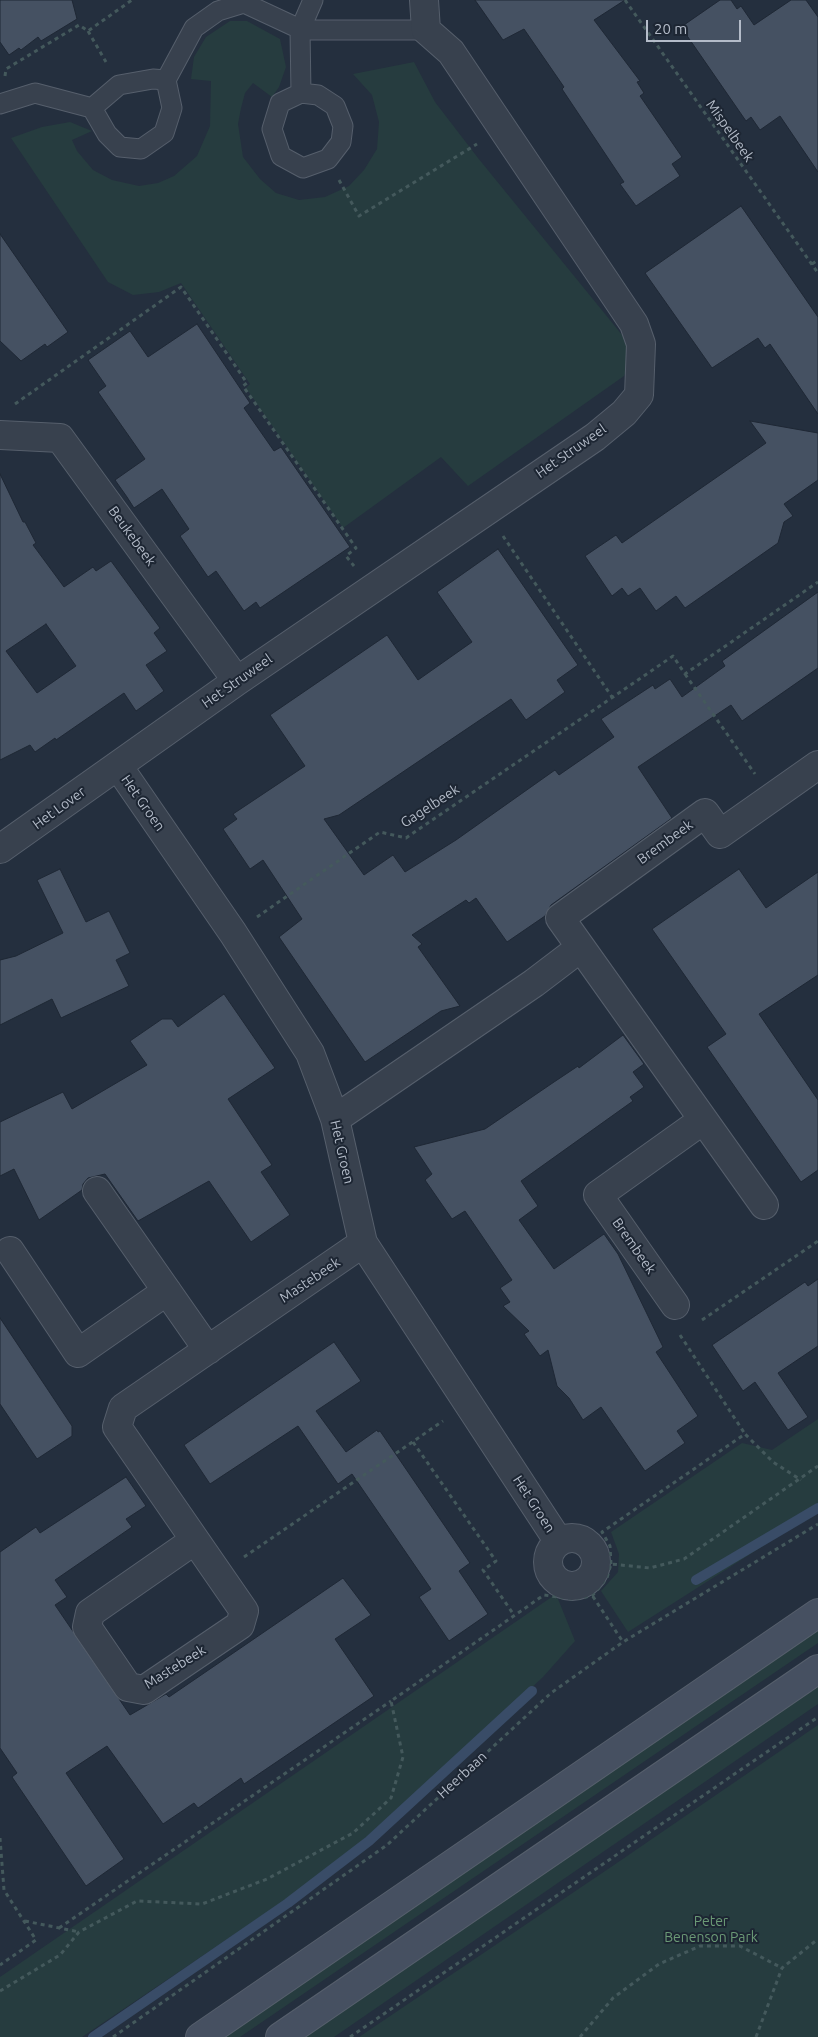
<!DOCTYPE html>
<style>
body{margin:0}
#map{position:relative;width:818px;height:2037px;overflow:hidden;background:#242f3e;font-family:Ubuntu,sans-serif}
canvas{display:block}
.scale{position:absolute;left:646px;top:20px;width:95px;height:22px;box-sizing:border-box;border:2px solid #b4bcc9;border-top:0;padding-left:6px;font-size:15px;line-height:18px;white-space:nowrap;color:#b4bcc9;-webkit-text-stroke:4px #1d2633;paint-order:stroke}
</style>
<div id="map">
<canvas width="818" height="2037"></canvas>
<div class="scale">20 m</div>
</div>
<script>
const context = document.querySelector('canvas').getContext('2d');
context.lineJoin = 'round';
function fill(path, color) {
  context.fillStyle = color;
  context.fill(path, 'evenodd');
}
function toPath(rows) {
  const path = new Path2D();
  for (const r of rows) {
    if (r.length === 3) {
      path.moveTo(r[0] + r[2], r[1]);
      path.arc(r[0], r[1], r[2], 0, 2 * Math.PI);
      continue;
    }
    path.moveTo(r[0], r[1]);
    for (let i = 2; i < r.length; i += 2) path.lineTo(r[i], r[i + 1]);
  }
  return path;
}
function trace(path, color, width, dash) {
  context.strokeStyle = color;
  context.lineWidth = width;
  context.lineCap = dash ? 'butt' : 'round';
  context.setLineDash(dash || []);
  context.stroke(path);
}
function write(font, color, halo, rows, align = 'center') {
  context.font = font + ' Ubuntu,sans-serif';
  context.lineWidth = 4;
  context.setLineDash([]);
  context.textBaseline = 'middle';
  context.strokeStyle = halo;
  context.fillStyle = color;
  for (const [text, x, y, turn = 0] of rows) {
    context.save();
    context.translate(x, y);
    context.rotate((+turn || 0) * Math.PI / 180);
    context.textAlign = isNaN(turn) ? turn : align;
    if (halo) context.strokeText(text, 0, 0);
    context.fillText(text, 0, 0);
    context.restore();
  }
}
fill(toPath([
 [230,21,247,21,280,39,286,67,279,87,272,97,253,83,245,93,241,108,238,124,243,157,260,179,276,193,299,200,325,197,349,186,364,170,377,149,379,122,372,95,353,74,414,62,435,102,478,158,627,341,631,358,624,376,468,486,441,457,343,528,246,388,250,384,181,283,159,292,133,295,108,282,11,138,42,127,70,122,92,131,72,140,77,151,93,170,112,180,139,186,158,183,174,176,197,156,210,126,211,81,191,79,194,57,206,37],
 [818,1419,818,1511,628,1632,601,1591,618,1572,619,1554,611,1532,742,1443,772,1450],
 [556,1594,575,1641,543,1677,450,1764,324,1874,82,2037,0,2037,0,1977],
 [818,1627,818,1643,240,2037,220,2037],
 [818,1687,818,1704,334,2037,297,2037],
 [818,1725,818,2037,359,2037,614,1865]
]), '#263c3f');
trace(toPath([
 [696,1580,818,1508],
 [93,2037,288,1903,369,1841,532,1691]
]), '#394c67', 10);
const building = toPath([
 [0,0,72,0,77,19,41,41,38,37,21,50,19,48,9,55,0,42,0,0],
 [475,0,625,0,594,20,640,81,637,82,644,93,640,96,682,157,672,164,680,176,636,206,620,184,624,182,562,89,564,87,524,29,503,40,475,0],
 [720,0,731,0,737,9,741,6,754,25,791,0,806,0,818,17,818,172,780,116,760,130,751,117,746,121,681,27,720,0],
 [741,206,818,317,818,414,770,344,765,348,758,338,712,368,645,273,741,206],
 [0,234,68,332,47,347,45,344,21,361,0,341,0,234],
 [197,324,250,403,244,408,274,451,281,447,350,547,260,608,256,602,244,611,216,571,208,577,180,536,189,529,162,489,134,508,127,497,115,480,145,459,98,392,106,386,88,360,130,331,148,357,197,324],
 [750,421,818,433,818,480,784,504,793,516,784,522,778,543,685,608,676,596,656,611,640,588,628,596,622,588,612,596,585,556,616,535,622,543,766,443,750,421],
 [0,474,23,522,25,522,36,543,33,545,64,587,93,567,96,571,111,561,160,628,154,633,167,651,146,665,164,691,136,711,124,693,56,740,55,738,35,752,30,745,0,760,0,474],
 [46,624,76,666,37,693,6,651,46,624],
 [498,549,578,665,557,680,565,692,526,720,511,699,339,815,324,819,364,875,393,855,405,872,456,840,555,770,559,775,614,737,601,719,653,685,655,689,670,679,682,697,725,666,722,661,818,592,818,668,742,721,731,705,638,767,672,818,551,905,545,916,507,942,476,898,469,903,466,900,412,935,422,944,418,947,460,1006,441,1011,365,1062,279,937,302,919,263,860,250,869,223,829,237,819,233,814,305,766,270,715,387,635,418,680,472,642,437,592,498,549],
 [60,869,86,922,109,911,130,953,116,960,129,986,61,1018,52,999,0,1025,0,960,16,956,63,933,37,880,60,869],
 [739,869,766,908,818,872,818,975,759,1014,818,1100,818,1170,801,1182,707,1047,726,1034,652,929,739,869],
 [224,994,275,1068,228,1099,272,1165,261,1172,290,1215,251,1242,209,1181,138,1221,105,1174,88,1178,83,1184,82,1190,39,1220,14,1169,0,1176,0,1122,63,1092,72,1109,147,1065,130,1041,162,1019,172,1019,178,1027,224,994],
 [623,1035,644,1064,633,1072,644,1087,630,1097,633,1101,521,1181,538,1206,519,1220,554,1269,604,1234,618,1254,663,1347,656,1352,698,1416,677,1431,685,1443,645,1471,601,1407,583,1420,569,1398,557,1386,548,1350,540,1356,524,1334,529,1331,503,1306,510,1302,500,1288,512,1280,465,1211,452,1219,425,1180,432,1174,414,1147,485,1129,554,1082,578,1066,579,1068,623,1035],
 [818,1279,818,1346,778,1373,808,1417,788,1430,755,1382,743,1391,712,1345,805,1282,808,1286,818,1279],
 [0,1318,72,1426,72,1436,37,1459,0,1404,0,1318],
 [334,1342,361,1381,316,1411,346,1452,377,1430,378,1432,380,1431,470,1563,459,1571,488,1614,449,1641,419,1597,431,1589,352,1474,338,1484,298,1426,210,1484,184,1445,334,1342],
 [126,1477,146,1506,126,1519,132,1527,55,1580,67,1597,55,1605,130,1715,166,1694,169,1697,343,1578,371,1615,335,1639,374,1696,244,1784,241,1778,198,1808,194,1803,163,1824,107,1746,66,1773,124,1859,86,1886,12,1777,17,1773,0,1748,0,1552,36,1527,40,1533,126,1477]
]);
fill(building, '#455162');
trace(building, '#1f2835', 1);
const lane = toPath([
 [301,93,318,95,335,106,343,126,341,142,328,159,303,168,281,156,272,129,280,103,301,93,300,30,313,0],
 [0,104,35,93,92,108,119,85,153,79,166,80,194,28,218,11,244,3,302,30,426,30],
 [92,108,107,134,120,147,141,149,164,133,172,108,166,80]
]);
const street = toPath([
 [0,435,60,438,237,681],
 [118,766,233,933,310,1053,335,1119,363,1243,559,1542],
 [0,849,237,681,595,437,624,413,639,395,641,344,634,324,451,52,426,30,424,0],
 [335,1119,534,983,580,948],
 [97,1191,208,1350],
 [764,1205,560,918,705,813,720,834,818,765],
 [10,1251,78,1353,167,1291],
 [675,1305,598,1195,703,1120],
 [572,1562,24],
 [195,1540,244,1611,240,1625,144,1690,128,1687,87,1627,90,1613,195,1540,117,1427,123,1408,363,1243]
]);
const secondary = toPath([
 [200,2037,818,1613],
 [280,2037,818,1669]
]);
trace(lane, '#565f6c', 21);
trace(street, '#565f6c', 30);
trace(secondary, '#565f6c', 30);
trace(toPath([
 [625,0,818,273],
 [88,31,106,62],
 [5,76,6,69,79,25,88,31,132,0],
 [339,180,359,216,477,144],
 [812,264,818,260],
 [15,404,181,287,247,383,243,386,356,548,346,556,354,566],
 [503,536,612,697],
 [685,674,755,774],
 [257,917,380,832,406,838,673,656,685,674,818,582],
 [702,1320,818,1241],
 [680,1335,745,1434],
 [413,1442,496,1561,483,1570,514,1615],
 [244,1557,443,1421],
 [611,1564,610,1546,602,1532,745,1434,773,1462,801,1480],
 [584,1583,623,1642],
 [0,1838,4,1890,36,1940,0,1965],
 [25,1921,79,1932],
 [59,1928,391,1701],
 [0,1991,60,1955,79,1932,137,1901,202,1904,267,1879,353,1833,391,1798,403,1757,391,1701,544,1595,572,1599,592,1596,607,1578,611,1564,650,1568,684,1559,818,1466],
 [113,2037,387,1845,551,1693,623,1642,818,1524],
 [350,2037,818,1717],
 [580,2037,613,1998,659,1964,700,1946,740,1946,782,1968],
 [756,2037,782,1968,818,1939]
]), '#44595c', 3, [4, 4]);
trace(lane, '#38414e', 19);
trace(street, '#38414e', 28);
trace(secondary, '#465061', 28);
write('14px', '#b4bcc9', '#1d2633', [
 ["Mispelbeek",730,131,55],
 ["Het Struweel",571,451,-35],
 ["Beukebeek",132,536,54],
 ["Het Struweel",237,681,-35],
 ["Het Groen",143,803,55],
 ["Gagelbeek",430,806,-33],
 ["Het Lover",59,808,-36],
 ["Brembeek",665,842,-36],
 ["Het Groen",342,1152,77],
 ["Brembeek",634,1246,55],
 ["Mastebeek",310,1280,-34],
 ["Het Groen",534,1504,57],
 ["Mastebeek",175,1667,-32],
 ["Heerbaan",462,1775,-43]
]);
write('14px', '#6b9a76', '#1d2633', [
 ["Peter",711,1921],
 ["Benenson Park",711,1937]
]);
</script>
